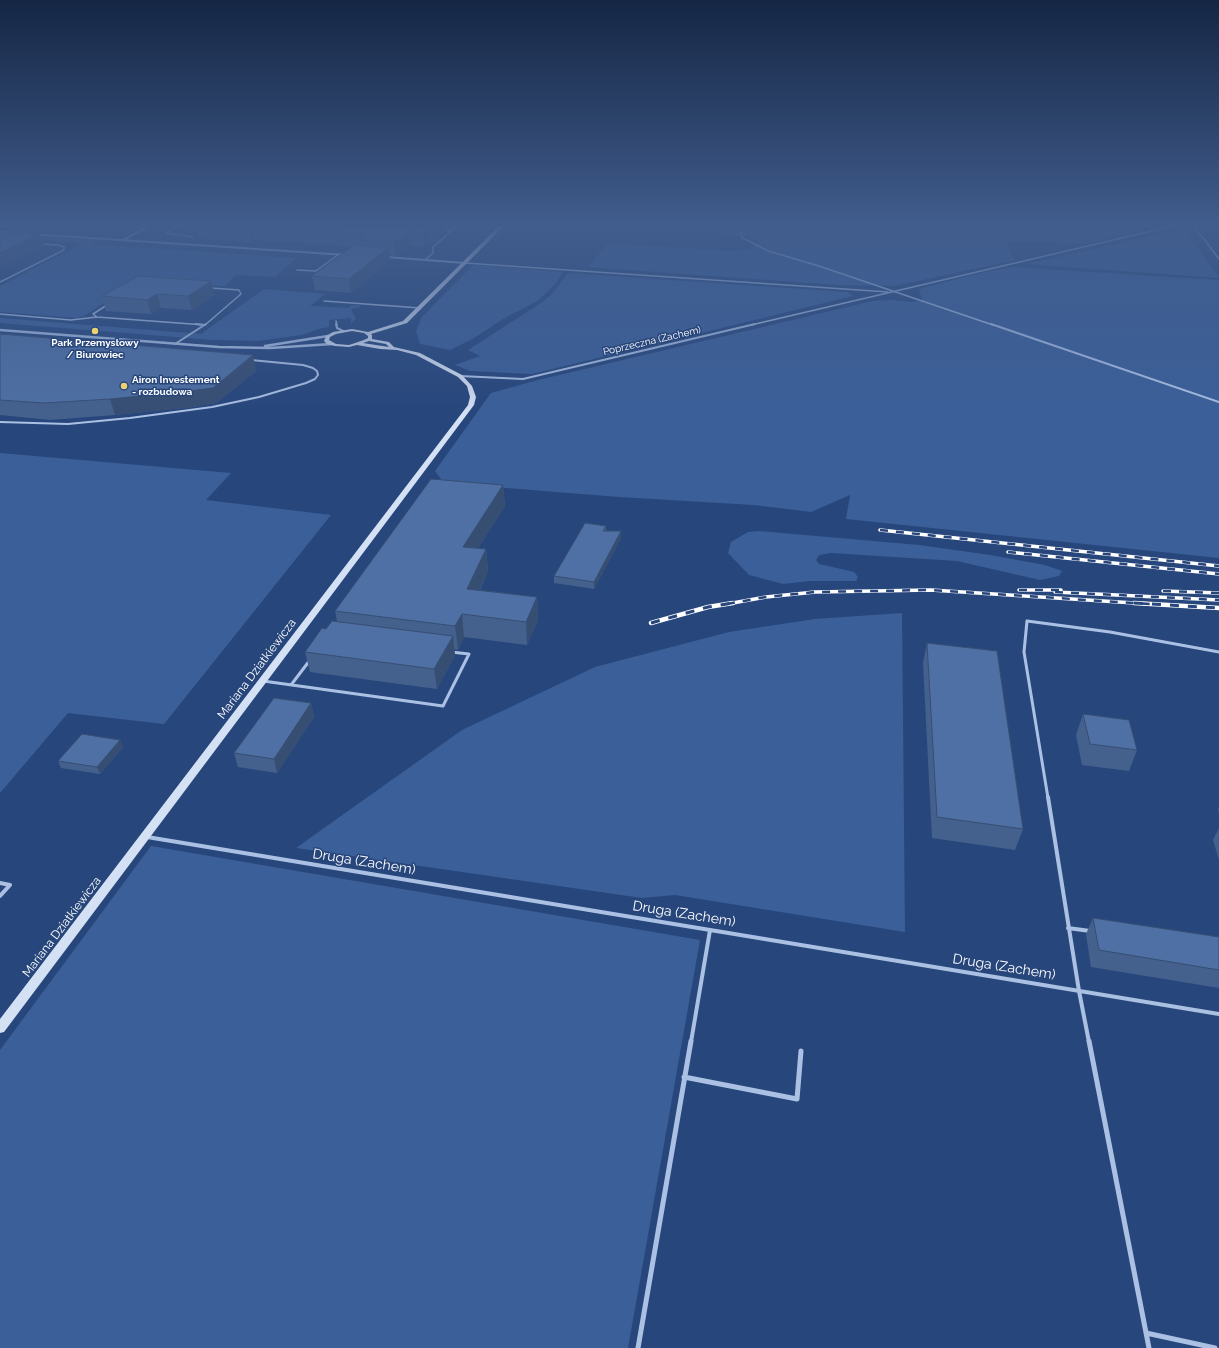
<!DOCTYPE html>
<meta charset="utf-8">
<style>
body{margin:0}
canvas{display:block;background:#27467b}
</style>
<canvas width="1219" height="1348"></canvas>
<script>
const context = document.querySelector('canvas').getContext('2d');
context.lineJoin = 'round';
function fill(path, color) {
  context.fillStyle = color;
  context.fill(path, 'evenodd');
}
function toPath(rows) {
  const path = new Path2D();
  for (const r of rows) {
    path.moveTo(r[0], r[1]);
    for (let i = 2; i < r.length; i += 2) path.lineTo(r[i], r[i + 1]);
  }
  return path;
}
function trace(path, color, width, dash) {
  context.strokeStyle = color;
  context.lineWidth = width;
  context.lineCap = dash ? 'butt' : 'round';
  context.setLineDash(dash || []);
  context.stroke(path);
}
function write(font, color, halo, rows, align = 'center') {
  context.font = font + ' Raleway,sans-serif';
  context.lineWidth = 3;
  context.setLineDash([]);
  context.textBaseline = 'middle';
  context.strokeStyle = halo;
  context.fillStyle = color;
  for (const [text, x, y, turn = 0] of rows) {
    context.save();
    context.translate(x, y);
    context.rotate((+turn || 0) * Math.PI / 180);
    context.textAlign = isNaN(turn) ? turn : align;
    if (halo) context.strokeText(text, 0, 0);
    context.fillText(text, 0, 0);
    context.restore();
  }
}
fill(toPath([
 [745,226,1156,226,1086,244,1006,241,1014,260,895,286,839,285,588,267,608,243,734,251,750,249,759,244,757,240,746,236,718,234,722,228],
 [1170,232,1187,233,1219,278,1026,264],
 [16,234,99,239,90,244,296,258,275,277,236,275,225,286,137,282,84,316,77,318,0,312,0,286,84,243,15,238],
 [473,265,563,272,556,283,539,300,503,319,474,338,450,350,420,344,416,331,422,317],
 [1013,267,1219,280,1219,558,846,519,850,495,811,512,754,505,619,497,444,483,435,471,491,393,538,380,873,301,892,300,911,302,922,300,919,289,981,273],
 [568,273,848,292,853,296,532,374,470,371,455,365,480,356,468,350,541,303,553,293],
 [264,289,325,294,310,306,348,308,352,305,358,305,360,307,351,309,356,319,351,323,351,318,329,320,329,327,318,329,302,335,258,341,213,340,0,323,0,318,201,334],
 [0,453,231,473,206,500,331,515,164,724,68,713,0,793],
 [759,531,919,545,990,555,1045,565,1062,571,1059,576,1040,580,957,561,831,553,819,555,816,560,819,564,854,572,858,577,856,581,810,581,783,584,749,575,728,553,731,542,748,532],
 [902,613,905,932,675,895,642,898,296,848,462,730,595,667,729,632,815,619],
 [151,846,700,940,628,1348,0,1348,0,1050]
]), '#3b5f99');
trace(toPath([
 [178,226,166,233,193,237],
 [742,226,741,237,768,251,819,266,993,325],
 [1194,226,1219,259],
 [440,230,452,230],
 [425,260,433,253,433,247,457,226],
 [465,263,888,292],
 [297,270,316,271,339,254],
 [0,282,64,250,64,247,58,245,41,244],
 [324,301,420,308],
 [107,305,93,314,97,317,205,325],
 [0,314,71,320,97,317],
 [336,321,337,325],
 [205,325,241,294,239,290,211,288],
 [751,325,1173,226]
]), '#abc1e4', 1.5);
trace(toPath([
 [196,324,205,325],
 [336,324,337,328,343,331],
 [991,324,1219,402],
 [175,344,206,324],
 [460,376,523,379,755,324],
 [0,422,68,424,130,418,212,407,259,397,306,383,315,379,318,375,317,371,313,368,303,365,251,360]
]), '#abc1e4', 2);
trace(toPath([
 [263,681,443,706,469,654,451,652],
 [291,685,310,660],
 [1048,798,1024,652,1027,621,1110,632,1219,652]
]), '#abc1e4', 3);
trace(toPath([
 [1048,797,1079,991,1089,1042],
 [147,837,1219,1014],
 [0,883,10,885,0,896],
 [1068,928,1090,931],
 [691,1042,710,930]
]), '#abc1e4', 4);
trace(toPath([
 [1089,1041,1149,1348],
 [684,1077,797,1099,801,1051],
 [1146,1333,1215,1348],
 [638,1348,691,1041]
]), '#abc1e4', 5);
trace(toPath([
 [0,232,347,255],
 [125,239,149,226],
 [386,257,465,263]
]), '#abc1e4', 2);
trace(toPath([
 [0,330,219,347,270,348,332,344],
 [265,346,328,336]
]), '#abc1e4', 2.5);
fill(toPath([
 [499,226,504,226,407,323,371,334,372,335,372,339,389,342,394,347,420,353,462,375,472,386,476,397,474,405,4,1032,0,1033,0,1019,468,405,470,397,467,386,458,377,416,355,397,350,380,349,357,345,349,347,335,346,327,344,324,341,326,336,333,332,352,329,368,332,403,321,499,226],
 [352,331,364,333,368,336,368,338,364,340,349,345,336,344,329,340,330,337,336,334,352,331],
 [369,341,386,344,389,347,363,343,369,341]
]), '#d4e0f4');
const railFar1 = toPath([
 [880,530,1219,566],
 [1008,552,1219,574],
 [1019,590,1061,590],
 [1163,591,1219,593],
 [1055,592,1219,600],
 [727,604,766,597,815,592,931,590,1150,604]
]);
const rail = toPath([
 [1134,603,1219,608],
 [651,623,708,607,733,603]
]);
trace(railFar1, '#fff', 3.5);
trace(rail, '#fff', 4.5);
trace(railFar1, '#27467b', 2.5, [8]);
trace(rail, '#27467b', 3, [9]);
fill(toPath([
 [196,226,450,226,449,228,444,227,444,232,433,241,430,241,424,247,410,246,395,256,389,255,390,260,351,293,315,290,312,276,353,246,254,240,251,242,199,238],
 [664,226,703,226,702,229],
 [211,281,215,295,192,310,161,308,151,314,106,311,102,296],
 [0,334,256,371,216,403,193,407,115,415,50,420,0,415],
 [503,485,505,506,478,548,486,549,488,571,480,590,537,597,538,620,527,645,464,637,458,650,454,649,455,655,437,689,310,672,305,652,326,629,337,621,335,611],
 [606,526,606,531,621,531,621,538,594,589,554,583,554,576],
 [927,643,1023,829,1015,850,932,838,923,663],
 [311,703,314,717,277,773,238,767,234,753],
 [1083,714,1137,750,1129,771,1082,765,1076,735],
 [120,740,123,747,100,774,61,768,58,761],
 [1219,807,1219,814,1218,810],
 [1219,828,1219,860,1213,840],
 [1093,918,1219,937,1219,988,1091,967,1086,934]
]), '#44608d');
fill(toPath([
 [251,226,254,240,251,242,248,228],
 [433,226,444,226,444,232,433,241,432,228],
 [429,228,430,241,424,247,423,233],
 [408,232,410,246,395,256,394,242],
 [40,234,44,247,0,268,0,253],
 [388,248,390,260,351,293,349,279],
 [211,281,215,295,192,310,188,296],
 [157,294,161,308,151,314,147,300],
 [253,355,256,371,216,403,193,407,115,415,110,399],
 [503,485,505,506,465,569,463,547],
 [621,531,621,538,594,589,594,582],
 [486,549,488,571,470,611,467,589],
 [537,597,538,620,527,645,526,622],
 [462,614,464,637,458,650,455,626],
 [453,636,455,655,437,689,434,669],
 [311,703,314,717,277,773,274,759],
 [120,740,123,747,100,774,97,767]
]), '#374e73');
const building = toPath([
 [222,226,251,226,248,228,222,226],
 [252,226,433,226,432,228,429,228,423,233,408,232,394,242,360,240,368,234,252,226],
 [8,232,40,234,0,253,0,233,8,232],
 [354,245,388,248,349,279,312,276,354,245],
 [138,276,211,281,188,296,157,294,147,300,102,296,138,276],
 [0,334,253,355,213,388,189,391,110,399,45,403,0,400,0,334],
 [431,479,503,485,463,547,486,549,467,589,537,597,526,622,462,614,455,626,335,611,431,479],
 [585,523,606,526,603,531,621,531,594,582,554,576,585,523],
 [332,621,453,636,434,669,305,652,322,628,326,629,332,621],
 [927,643,997,651,1023,829,937,817,927,643],
 [274,698,311,703,274,759,234,753,274,698],
 [1083,714,1129,720,1137,750,1090,744,1083,714],
 [82,734,120,740,97,767,58,761,82,734],
 [1093,918,1219,937,1219,970,1099,950,1093,918]
]);
fill(building, '#4f70a4');
trace(building, '#374e73', 1);
const sky = context.createLinearGradient(0, 0, 0, 415);
sky.addColorStop(0, '#152644');
sky.addColorStop(0.54, '#415d8d');
sky.addColorStop(1, '#415d8d00');
context.fillStyle = sky;
context.fillRect(0, 0, 1219, 415);
for (const [x, y, r, color] of [
 [95,331,4,"#ecd171"],
 [124,386,4,"#ecd171"]
]) {
  const dot = new Path2D();
  dot.arc(x, y, r, 0, 2 * Math.PI);
  context.fillStyle = color;
  context.fill(dot);
  trace(dot, '#27467b', 1.5);
}
write('10px', '#fff', '#27467b', [
 ["Poprzeczna (Zachem)",652,341,-13]
]);
write('bold 10px', '#fff', '#27467b', [
 ["Park Przemysłowy",95,343],
 ["/ Biurowiec",95,355],
 ["Airon Investement",132,380,"left"],
 ["- rozbudowa",132,392,"left"]
]);
write('12px', '#fff', '#27467b', [
 ["Mariana Dziatkiewicza",257,669,-53],
 ["Mariana Dziatkiewicza",62,927,-53]
]);
write('14px', '#fff', '#27467b', [
 ["Druga (Zachem)",364,862,9],
 ["Druga (Zachem)",684,914,9],
 ["Druga (Zachem)",1004,967,9]
]);
</script>
